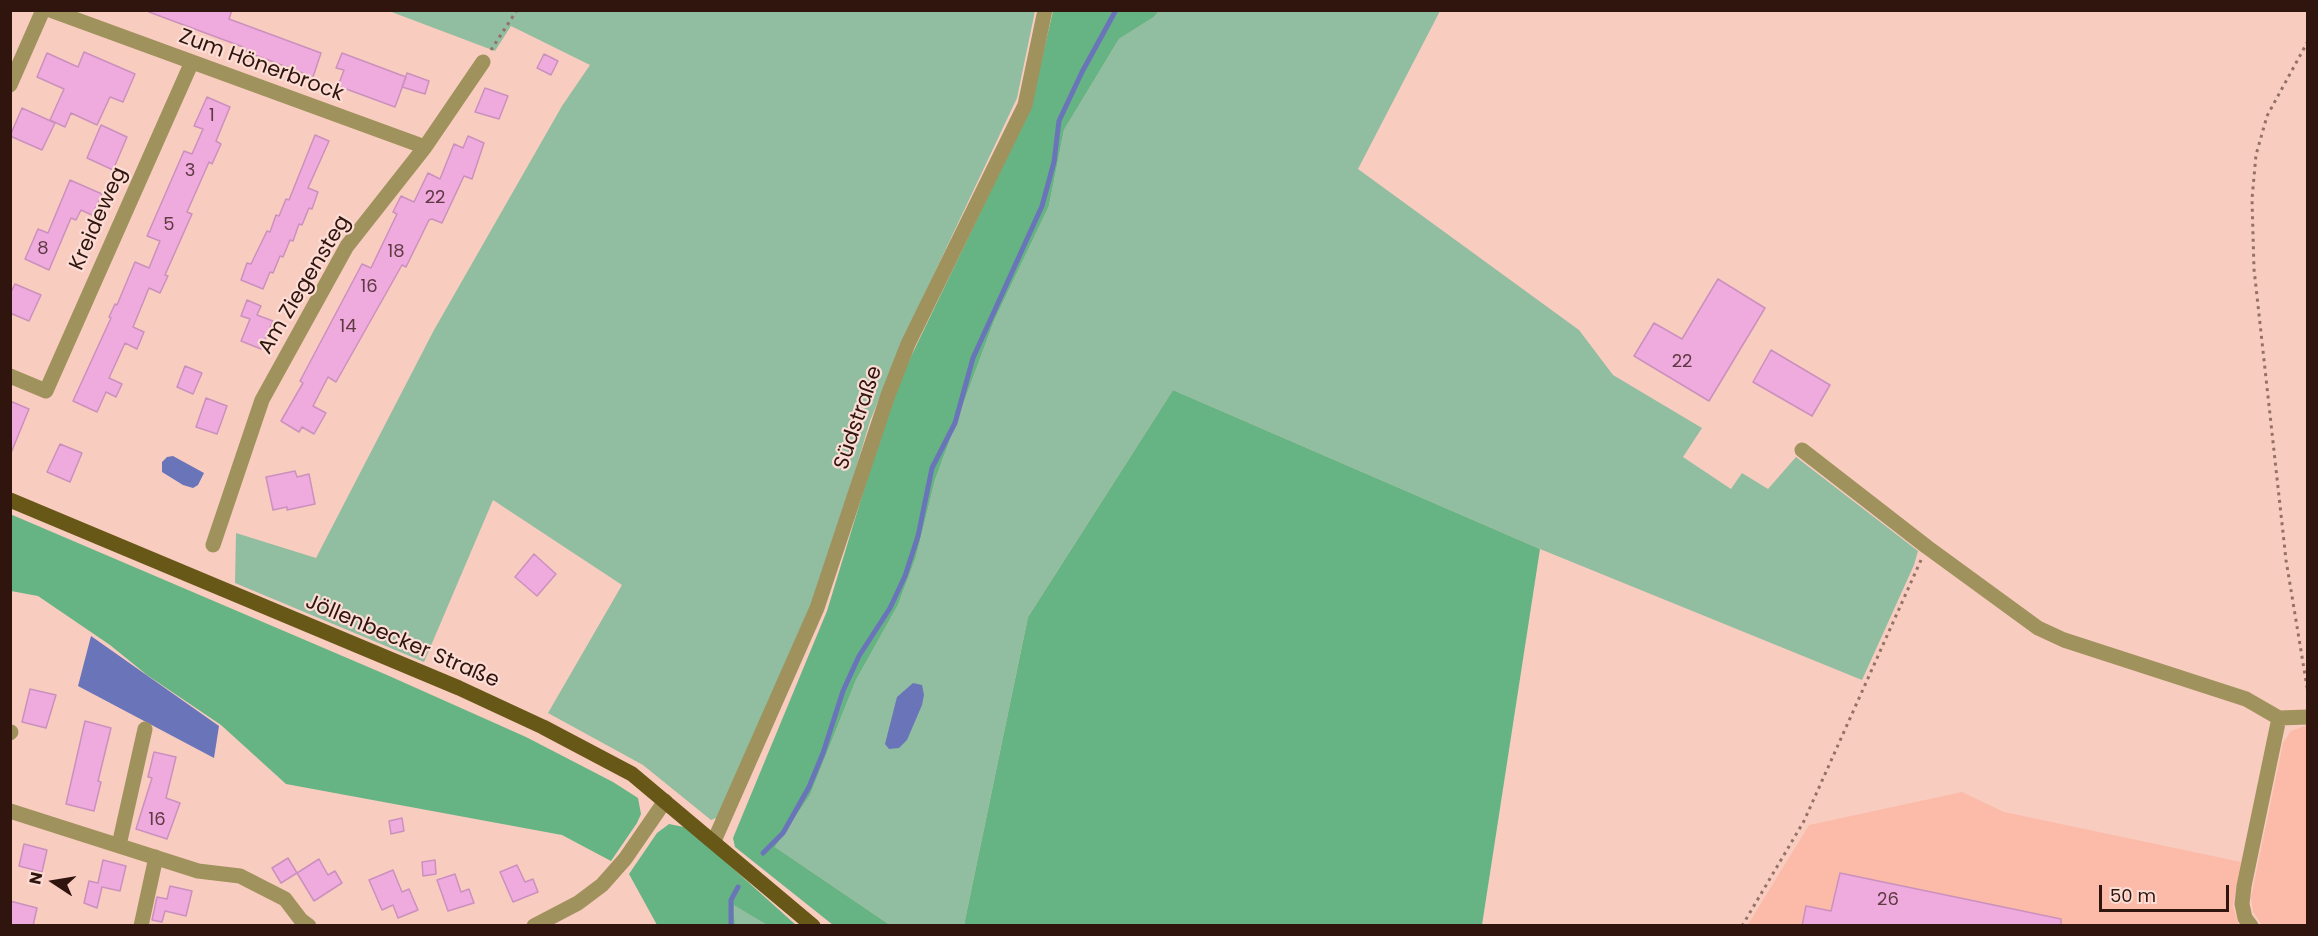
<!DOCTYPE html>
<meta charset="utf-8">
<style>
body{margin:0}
#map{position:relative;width:2318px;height:936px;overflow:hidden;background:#f9ccc0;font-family:Poppins,sans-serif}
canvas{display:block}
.frame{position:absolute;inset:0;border:12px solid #2f150e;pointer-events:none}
.north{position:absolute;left:24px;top:852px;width:60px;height:60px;-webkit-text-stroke:4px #fcddd5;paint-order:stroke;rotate:282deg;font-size:16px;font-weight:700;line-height:24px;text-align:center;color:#2f150e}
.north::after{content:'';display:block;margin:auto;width:21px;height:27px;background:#2f150e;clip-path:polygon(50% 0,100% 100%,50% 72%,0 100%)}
.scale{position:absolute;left:2099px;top:885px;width:130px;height:27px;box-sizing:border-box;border:3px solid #2f150e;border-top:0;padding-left:8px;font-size:18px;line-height:21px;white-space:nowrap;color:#2f150e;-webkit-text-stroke:4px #fcddd5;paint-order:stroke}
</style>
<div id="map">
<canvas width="2318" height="936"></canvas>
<div class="frame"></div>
<div class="north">N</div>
<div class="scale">50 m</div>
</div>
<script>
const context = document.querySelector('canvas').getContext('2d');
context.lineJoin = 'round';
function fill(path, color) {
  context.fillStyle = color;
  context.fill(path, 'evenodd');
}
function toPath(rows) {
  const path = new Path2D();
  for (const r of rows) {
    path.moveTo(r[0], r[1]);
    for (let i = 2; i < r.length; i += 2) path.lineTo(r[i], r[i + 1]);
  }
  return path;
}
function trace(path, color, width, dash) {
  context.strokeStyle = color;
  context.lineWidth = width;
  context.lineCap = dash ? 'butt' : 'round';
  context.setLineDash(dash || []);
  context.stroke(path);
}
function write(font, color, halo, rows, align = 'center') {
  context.font = font + ' Poppins,sans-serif';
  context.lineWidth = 4.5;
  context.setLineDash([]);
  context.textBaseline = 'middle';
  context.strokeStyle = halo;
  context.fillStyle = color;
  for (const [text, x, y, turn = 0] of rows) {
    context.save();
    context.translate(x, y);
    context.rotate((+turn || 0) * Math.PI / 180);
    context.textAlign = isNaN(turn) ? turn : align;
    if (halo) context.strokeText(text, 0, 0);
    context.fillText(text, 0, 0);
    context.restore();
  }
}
fill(toPath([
 [2307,725,2307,925,2262,925,2253,912,2251,897,2283,743,2291,731],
 [1962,792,2004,812,2241,862,2233,906,2239,925,1747,926,1809,825]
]), '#fcbba9');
fill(toPath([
 [389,11,1035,11,1017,98,902,342,870,421,814,608,721,816,711,820,643,765,548,713,622,585,493,500,424,662,235,583,236,533,316,558,434,330,562,106,590,65,511,26,495,51],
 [1159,11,1440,11,1358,169,1579,330,1613,375,1702,428,1683,457,1731,489,1742,473,1768,489,1796,457,1918,551,1914,565,1862,680,1540,549,1173,390,1028,617,964,925,890,925,775,847,810,795,856,680,898,605,916,557,935,480,994,321,1049,206,1064,130,1119,39,1154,17],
 [734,904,767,925,735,925]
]), '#91bda0');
fill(toPath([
 [1053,11,1159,11,1154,17,1119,39,1064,130,1049,206,994,321,935,480,916,557,898,605,856,680,810,795,775,847,890,925,833,925,735,847,733,838,827,611,893,394,1030,109],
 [1173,390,1540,549,1482,925,964,925,1028,617],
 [10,514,387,675,526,737,613,782,638,798,641,814,637,823,611,861,562,835,286,784,221,725,147,675,110,645,38,596,11,591],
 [669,824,684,827,699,838,796,925,767,925,734,905,735,925,657,925,629,874,657,833]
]), '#66b484');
fill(toPath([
 [173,456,204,473,198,485,193,488,183,485,162,472,162,462,167,457],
 [91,636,219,726,214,758,78,686],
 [913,683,922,685,924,695,922,705,907,740,899,748,889,749,885,744,897,697]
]), '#6a75b9');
trace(toPath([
 [763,853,783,833,809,787,823,753,843,691,859,656,890,608,905,576,918,536,932,468,955,423,973,358,1042,206,1054,162,1059,121,1082,72,1116,10],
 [731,926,731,900,738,887]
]), '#6a75b9', 5);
const building = toPath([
 [149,10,232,10,229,19,321,53,313,77,242,50,243,47,149,12,149,10],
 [84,52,135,74,123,102,110,97,97,125,71,113,65,127,50,120,64,89,37,77,47,53,78,67,84,52],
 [342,53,406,77,395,107,338,86,344,70,336,68,342,53],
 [544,54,558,61,551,75,537,68,544,54],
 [407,73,429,81,425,94,402,87,407,73],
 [485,88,508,96,499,119,475,112,485,88],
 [207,97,230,107,216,141,221,144,212,164,209,162,187,212,192,214,165,275,168,276,160,293,149,288,133,327,144,332,137,349,125,343,109,378,122,384,116,397,106,392,97,412,73,401,111,318,109,317,115,304,117,305,135,262,149,268,160,241,147,236,184,151,192,154,203,129,194,126,207,97],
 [22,108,55,123,42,150,10,136,22,108],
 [101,125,127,137,113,170,87,158,101,125],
 [315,135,329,141,308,188,318,192,312,209,309,208,302,225,299,224,293,241,290,240,283,257,280,256,273,273,270,272,263,289,241,280,247,263,251,264,267,231,270,232,276,215,279,216,286,199,289,200,315,135],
 [468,136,484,143,472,179,464,176,442,223,432,219,429,220,406,267,402,265,336,382,328,377,313,406,326,413,314,434,302,427,299,432,281,421,303,383,300,381,362,264,371,268,397,214,393,212,401,196,414,202,428,173,440,179,454,144,463,148,468,136],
 [70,180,102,194,92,215,81,210,76,220,71,218,49,270,25,259,38,229,48,233,70,180],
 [1718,279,1765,308,1709,401,1634,356,1654,323,1682,339,1718,279],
 [15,284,41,295,29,321,10,313,10,294,15,284],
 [247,300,261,306,257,315,273,321,261,349,241,341,250,319,241,316,247,300],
 [1771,350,1830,385,1812,416,1753,382,1771,350],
 [185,366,202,373,193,394,177,387,185,366],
 [206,398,227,406,217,434,196,427,206,398],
 [10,401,29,409,11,453,10,453,10,401],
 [60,444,82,453,70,482,47,472,60,444],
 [295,471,297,477,309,474,315,504,287,510,287,507,273,510,266,477,295,471],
 [534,554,556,574,537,596,515,577,534,554],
 [30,689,56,695,46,728,22,722,30,689],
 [85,721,111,728,98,781,101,782,94,811,66,804,85,721],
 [154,752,176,757,166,798,180,803,167,839,136,829,152,778,148,777,154,752],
 [402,818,404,831,391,834,389,821,402,818],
 [24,844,47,850,42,872,19,866,24,844],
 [288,858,297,873,319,859,328,875,335,871,342,883,314,901,297,873,281,883,272,868,288,858],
 [103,860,126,866,120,891,102,887,97,908,84,903,89,881,98,883,103,860],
 [435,860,436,874,423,876,422,862,435,860],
 [517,865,525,882,533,879,538,892,513,902,500,872,517,865],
 [393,870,402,892,409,889,418,910,398,918,393,905,382,910,369,880,393,870],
 [1840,873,2061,919,2061,926,1802,926,1806,906,1831,911,1840,873],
 [455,874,461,892,469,889,474,903,448,911,437,880,455,874],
 [170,886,192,891,186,916,165,911,162,922,152,920,157,897,167,899,170,886],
 [10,901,37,908,33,926,10,926,10,901]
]);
fill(building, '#efaade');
trace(building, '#cb91bd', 1.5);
trace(toPath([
 [2308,41,2267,116,2256,155,2252,199,2254,269,2286,560,2308,693],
 [491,50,517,10],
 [1742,926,1804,821,1921,560]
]), '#947167', 3, [3, 4.5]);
trace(toPath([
 [50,10,425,147],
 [10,85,43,10],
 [10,376,46,391,191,64],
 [1802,450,1927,547,2038,628,2064,640,2246,699,2279,718,2308,717],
 [213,545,262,400,347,246,425,147,483,62],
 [10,733,11,732],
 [10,811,198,871,240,876,285,899,301,920,309,926],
 [714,841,817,608,888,395,908,344,1025,105,1045,10],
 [119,845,145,729],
 [141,926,156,857],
 [534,926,578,903,602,885,625,859,665,801],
 [2251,926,2245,918,2242,904,2244,886,2279,718]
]), '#a0925d', 15);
trace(toPath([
 [10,500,459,688,543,727,632,774,813,926]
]), '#675817', 15);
write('18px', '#5f3a42', null, [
 ["1",212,116],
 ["3",190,171],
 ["22",435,198],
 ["5",169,225],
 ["8",43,249],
 ["18",396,252],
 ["16",369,287],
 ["14",348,327],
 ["22",1682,362],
 ["16",157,820],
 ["26",1888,900]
]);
write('21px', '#2f150e', '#fcddd5', [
 ["Zum Hönerbrock",261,66,20],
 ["Kreideweg",99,219,-66],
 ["Am Ziegensteg",305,285,-59],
 ["Südstraße",859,418,-71],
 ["Jöllenbecker Straße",402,642,23]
]);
</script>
